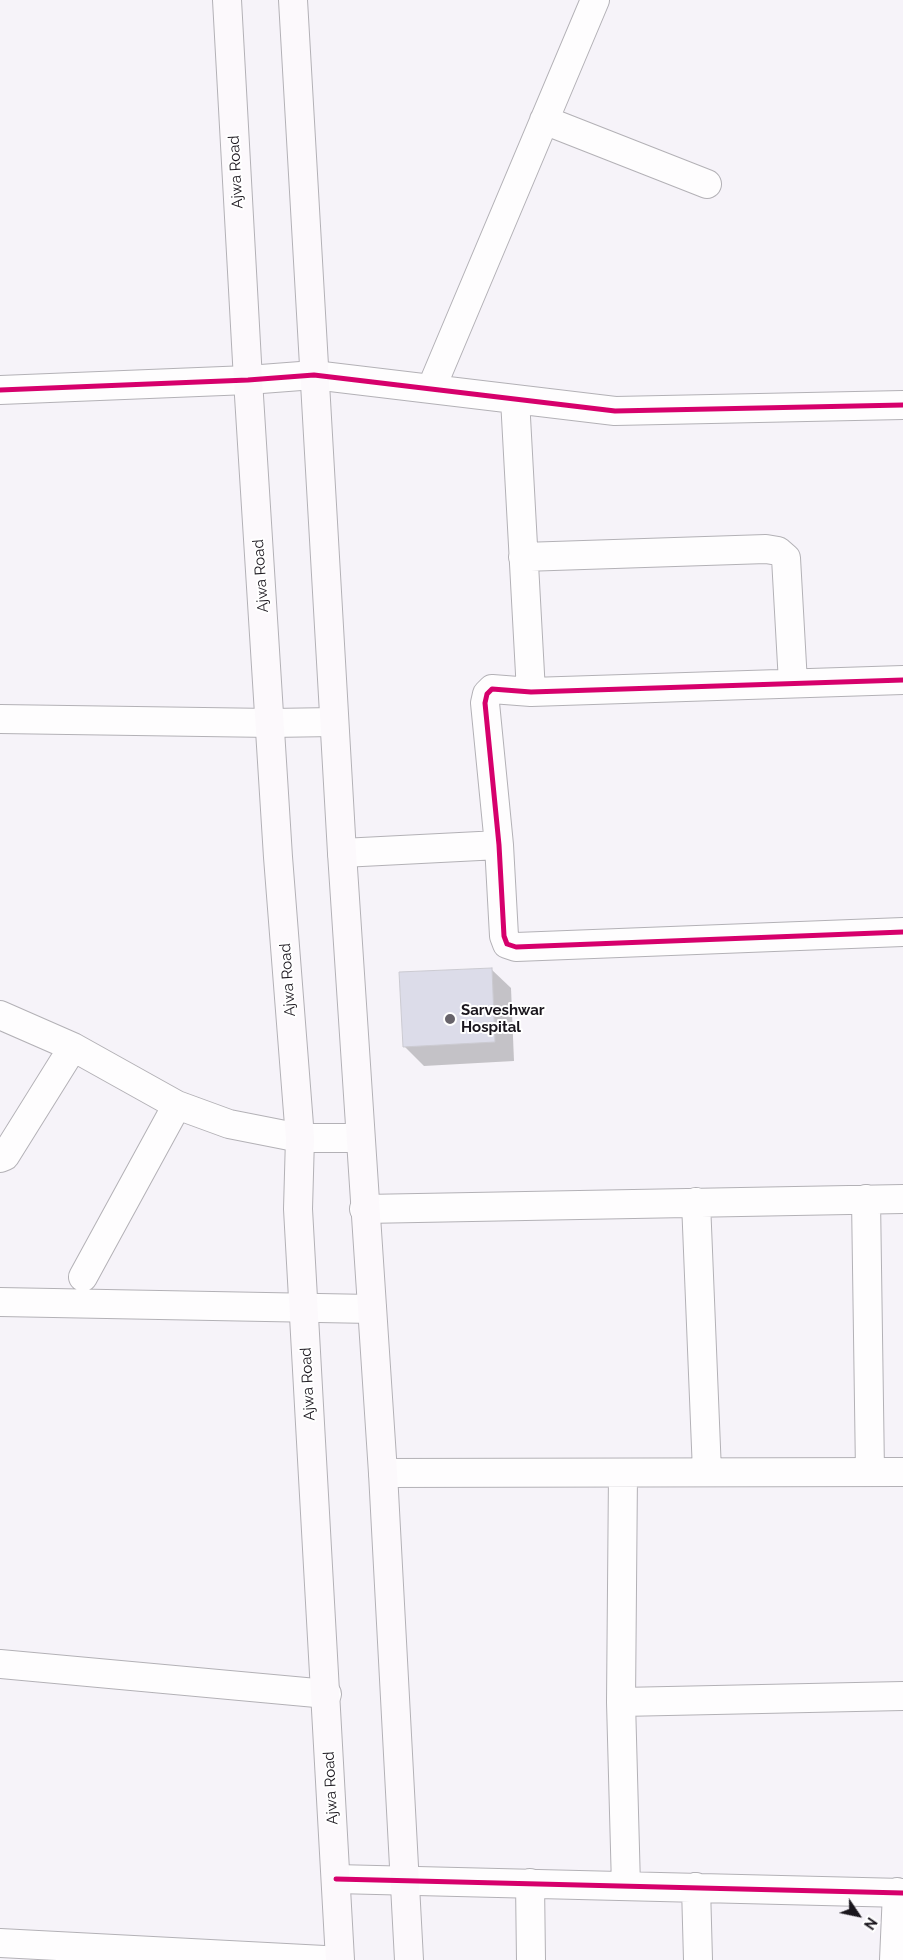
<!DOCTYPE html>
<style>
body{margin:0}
#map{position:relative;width:903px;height:1960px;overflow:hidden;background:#f6f3f9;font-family:Raleway,sans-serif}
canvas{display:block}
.north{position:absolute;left:833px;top:1890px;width:50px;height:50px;-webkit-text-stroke:4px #fff;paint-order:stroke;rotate:124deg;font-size:14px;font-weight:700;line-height:20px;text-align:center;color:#1a161d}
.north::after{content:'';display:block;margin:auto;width:18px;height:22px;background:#1a161d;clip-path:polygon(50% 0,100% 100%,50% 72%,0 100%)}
</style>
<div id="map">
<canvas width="903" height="1960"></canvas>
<div class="north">N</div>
</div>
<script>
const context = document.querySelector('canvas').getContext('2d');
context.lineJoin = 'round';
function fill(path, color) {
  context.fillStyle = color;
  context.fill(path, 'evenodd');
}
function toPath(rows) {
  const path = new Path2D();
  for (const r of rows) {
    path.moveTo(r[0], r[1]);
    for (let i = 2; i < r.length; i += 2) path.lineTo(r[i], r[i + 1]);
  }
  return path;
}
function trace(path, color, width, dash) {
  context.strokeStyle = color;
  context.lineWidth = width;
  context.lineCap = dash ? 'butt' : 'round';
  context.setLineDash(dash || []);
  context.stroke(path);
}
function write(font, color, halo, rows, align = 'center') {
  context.font = font + ' Raleway,sans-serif';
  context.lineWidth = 4;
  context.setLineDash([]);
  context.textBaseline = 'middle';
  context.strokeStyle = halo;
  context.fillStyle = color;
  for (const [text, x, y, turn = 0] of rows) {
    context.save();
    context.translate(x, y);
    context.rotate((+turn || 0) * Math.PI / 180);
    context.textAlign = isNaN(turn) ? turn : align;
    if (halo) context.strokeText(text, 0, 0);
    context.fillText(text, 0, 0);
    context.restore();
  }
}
fill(toPath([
 [491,969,511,988,514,1061,424,1066,404,1046]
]), '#0003');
const building = toPath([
 [492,968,495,1042,403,1047,399,972,492,968]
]);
fill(building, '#dcdce9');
trace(building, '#cbcad1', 1);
const street = toPath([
 [544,120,707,184],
 [431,389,595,0],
 [0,390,248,380,314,375,615,411,903,405],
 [515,399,531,692],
 [523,557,766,549,778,551,786,558,793,683],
 [903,680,531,692,492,689,487,694,485,703,499,845,504,936,507,944,516,947,903,932],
 [0,719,271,723,334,722],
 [342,853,499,845],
 [0,1015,73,1047,177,1105,229,1124,300,1138,360,1138],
 [0,1158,5,1156,73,1047],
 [866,1199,870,1472],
 [696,1202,707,1472],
 [364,1209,903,1199],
 [83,1277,177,1105],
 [0,1302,372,1309],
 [383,1473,903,1472],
 [623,1473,621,1702,626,1886],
 [0,1664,327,1694],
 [621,1702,903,1696],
 [336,1879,903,1893],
 [530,1883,531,1960],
 [696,1887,698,1960],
 [0,1943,324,1960],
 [894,1960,897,1892]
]);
const secondary = toPath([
 [227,0,248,380,278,857,300,1138,298,1209,340,1960],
 [293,0,342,853,383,1473,409,1960]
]);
trace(street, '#b3b1b6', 30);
trace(secondary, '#b3b1b6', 30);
trace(street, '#fefdfe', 28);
trace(secondary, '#fcf9fc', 28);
trace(toPath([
 [0,390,248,380,314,375,615,411,903,405],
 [903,680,531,692,492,689,487,694,485,703,499,845,504,936,507,944,516,947,903,932],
 [336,1879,903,1893]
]), '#d6006c', 5);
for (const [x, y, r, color] of [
 [450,1019,6,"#67636a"]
]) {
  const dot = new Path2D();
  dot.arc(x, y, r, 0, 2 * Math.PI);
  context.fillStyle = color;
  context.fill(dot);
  trace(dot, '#fff', 2);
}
write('15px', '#1a161d', '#fff', [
 ["Ajwa Road",236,172,-93],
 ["Ajwa Road",261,576,-94],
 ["Ajwa Road",288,980,-94],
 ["Ajwa Road",308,1384,-93],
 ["Ajwa Road",331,1788,-93]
]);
write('bold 15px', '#1a161d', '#fff', [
 ["Sarveshwar",461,1010],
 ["Hospital",461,1027]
], 'left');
</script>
